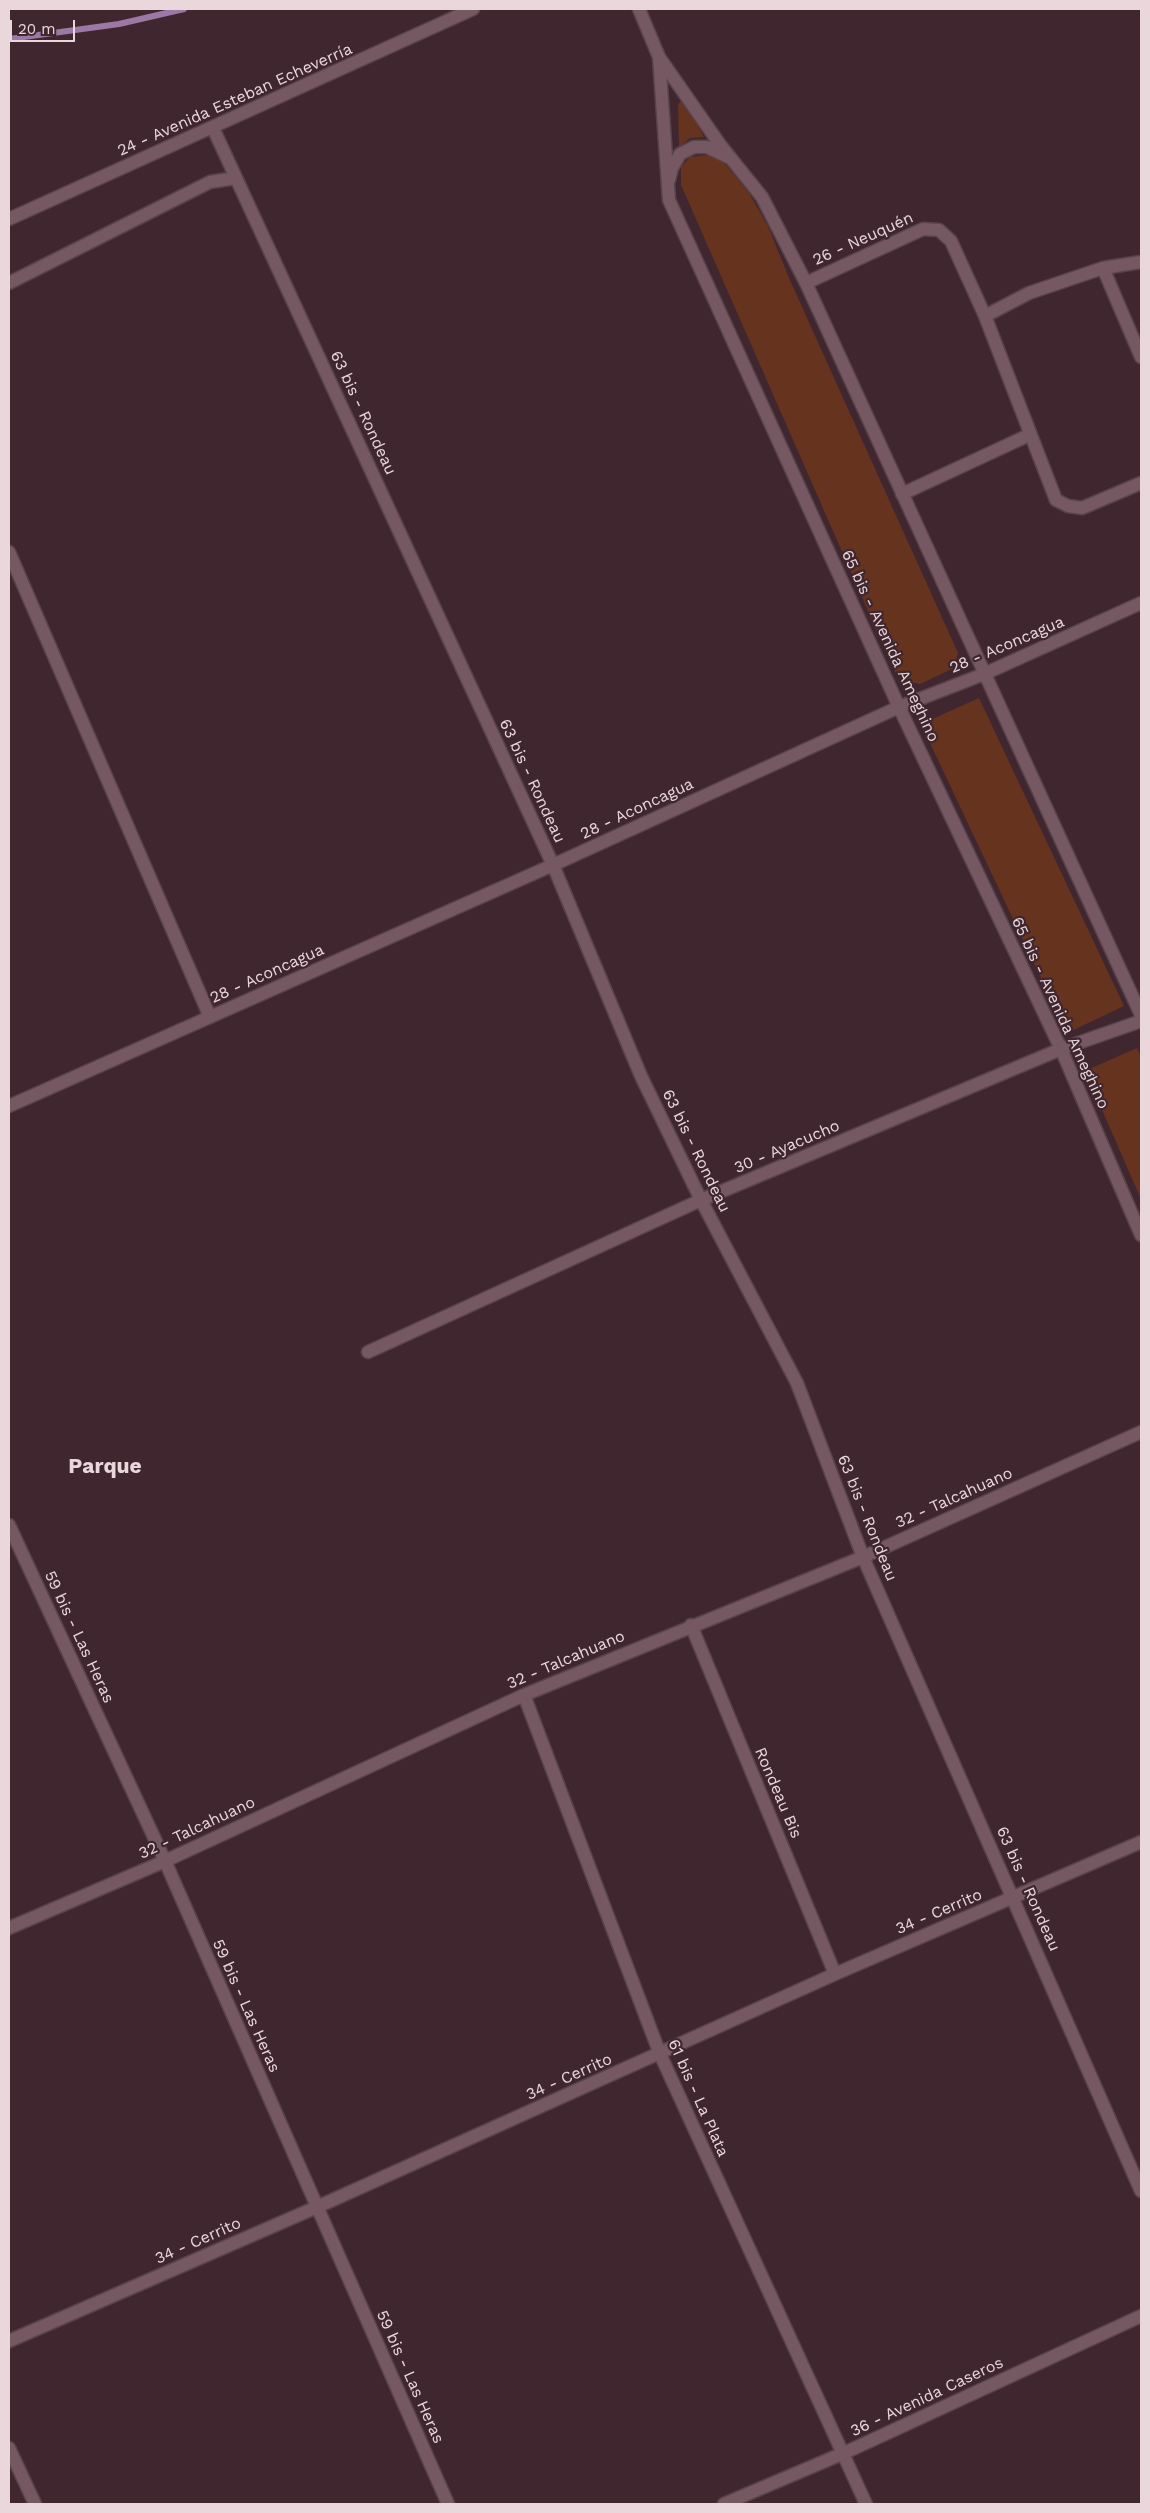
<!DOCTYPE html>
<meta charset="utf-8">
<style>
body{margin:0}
#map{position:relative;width:1150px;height:2513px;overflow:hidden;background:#40272f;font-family:"Work Sans",sans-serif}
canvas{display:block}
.frame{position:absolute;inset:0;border:10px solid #e9d7dc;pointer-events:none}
.scale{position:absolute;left:10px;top:20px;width:65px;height:22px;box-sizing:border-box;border:2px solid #e9d7dc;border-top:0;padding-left:6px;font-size:15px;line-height:18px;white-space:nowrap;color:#e9d7dc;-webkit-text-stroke:4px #40272f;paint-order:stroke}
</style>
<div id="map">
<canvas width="1150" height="2513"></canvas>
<div class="frame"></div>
<div class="scale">20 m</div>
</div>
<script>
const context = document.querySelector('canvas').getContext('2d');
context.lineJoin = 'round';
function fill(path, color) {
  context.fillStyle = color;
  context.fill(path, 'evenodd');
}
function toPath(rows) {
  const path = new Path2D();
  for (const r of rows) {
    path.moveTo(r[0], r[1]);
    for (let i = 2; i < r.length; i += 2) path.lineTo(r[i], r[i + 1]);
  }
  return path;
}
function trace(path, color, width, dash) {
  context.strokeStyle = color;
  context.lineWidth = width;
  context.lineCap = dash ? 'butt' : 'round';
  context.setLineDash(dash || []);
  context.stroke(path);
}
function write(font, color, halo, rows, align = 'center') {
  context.font = font + ' "Work Sans",sans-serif';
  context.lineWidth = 4.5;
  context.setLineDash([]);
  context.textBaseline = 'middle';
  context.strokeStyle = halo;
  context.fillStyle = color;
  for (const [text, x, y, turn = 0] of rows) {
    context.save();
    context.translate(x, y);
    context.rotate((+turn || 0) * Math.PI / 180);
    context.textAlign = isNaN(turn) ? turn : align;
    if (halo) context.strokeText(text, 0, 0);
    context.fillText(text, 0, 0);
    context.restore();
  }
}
fill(toPath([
 [681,101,685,102,704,137,690,138,679,147,678,105],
 [708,155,725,164,749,193,768,226,789,278,958,653,954,668,920,684,905,681,895,672,681,185,681,167,690,157],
 [979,698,1124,1006,1067,1033,921,724],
 [1137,1048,1141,1057,1141,1199,1085,1071]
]), '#66331f');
trace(toPath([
 [9,39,119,24,184,9]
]), '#9b78a5', 6);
const minor = toPath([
 [213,128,553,865,641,1076,701,1200,797,1383,863,1557,1141,2191],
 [1103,268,1141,357],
 [9,283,210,182,236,178],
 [806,283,923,229,939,230,951,241,985,316,1056,500,1068,506,1082,508,1141,483],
 [985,316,1029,293,1103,268,1141,262],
 [902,494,1029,435],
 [9,552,210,1017],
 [9,1106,553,865,899,707,984,674,1141,603],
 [368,1352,701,1200,1061,1049,1141,1021],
 [9,1525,165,1861,448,2504],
 [691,1625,835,1974],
 [524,1695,660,2054,866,2504],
 [9,1928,165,1861,524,1695,863,1557,1141,1432],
 [9,2341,317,2207,835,1974,1141,1842],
 [9,2448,35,2504]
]);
const secondary = toPath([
 [639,9,659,57,721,146,762,197,806,283,1141,1015],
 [659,57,669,200,899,707,1061,1049,1141,1235],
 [669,180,672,168,680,154,694,147,707,147,728,157],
 [9,219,473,9],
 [724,2504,844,2453,1141,2316]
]);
trace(minor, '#59434a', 15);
trace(secondary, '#59434a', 15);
trace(minor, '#755861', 12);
trace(secondary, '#755861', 12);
write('16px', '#e9d7dc', '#40272f', [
 ["24 - Avenida Esteban Echeverría",235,100,-24],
 ["26 - Neuquén",863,239,-24],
 ["63 bis - Rondeau",363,413,65],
 ["28 - Aconcagua",1007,645,-23],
 ["65 bis - Avenida Ameghino",890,646,65],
 ["63 bis - Rondeau",532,781,65],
 ["28 - Aconcagua",637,809,-25],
 ["28 - Aconcagua",267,974,-24],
 ["65 bis - Avenida Ameghino",1060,1013,65],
 ["30 - Ayacucho",787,1147,-23],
 ["63 bis - Rondeau",696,1151,64],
 ["32 - Talcahuano",954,1498,-24],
 ["63 bis - Rondeau",867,1518,68],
 ["59 bis - Las Heras",79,1637,65],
 ["32 - Talcahuano",566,1660,-23],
 ["Rondeau Bis",778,1793,67],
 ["32 - Talcahuano",197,1828,-25],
 ["63 bis - Rondeau",1028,1889,66],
 ["34 - Cerrito",939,1912,-23],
 ["59 bis - Las Heras",246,2006,66],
 ["34 - Cerrito",569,2077,-24],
 ["61 bis - La Plata",698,2098,66],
 ["34 - Cerrito",198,2241,-24],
 ["59 bis - Las Heras",410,2377,66],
 ["36 - Avenida Caseros",927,2397,-25]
]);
write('bold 21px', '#e9d7dc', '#40272f', [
 ["Parque",105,1467]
]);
</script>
